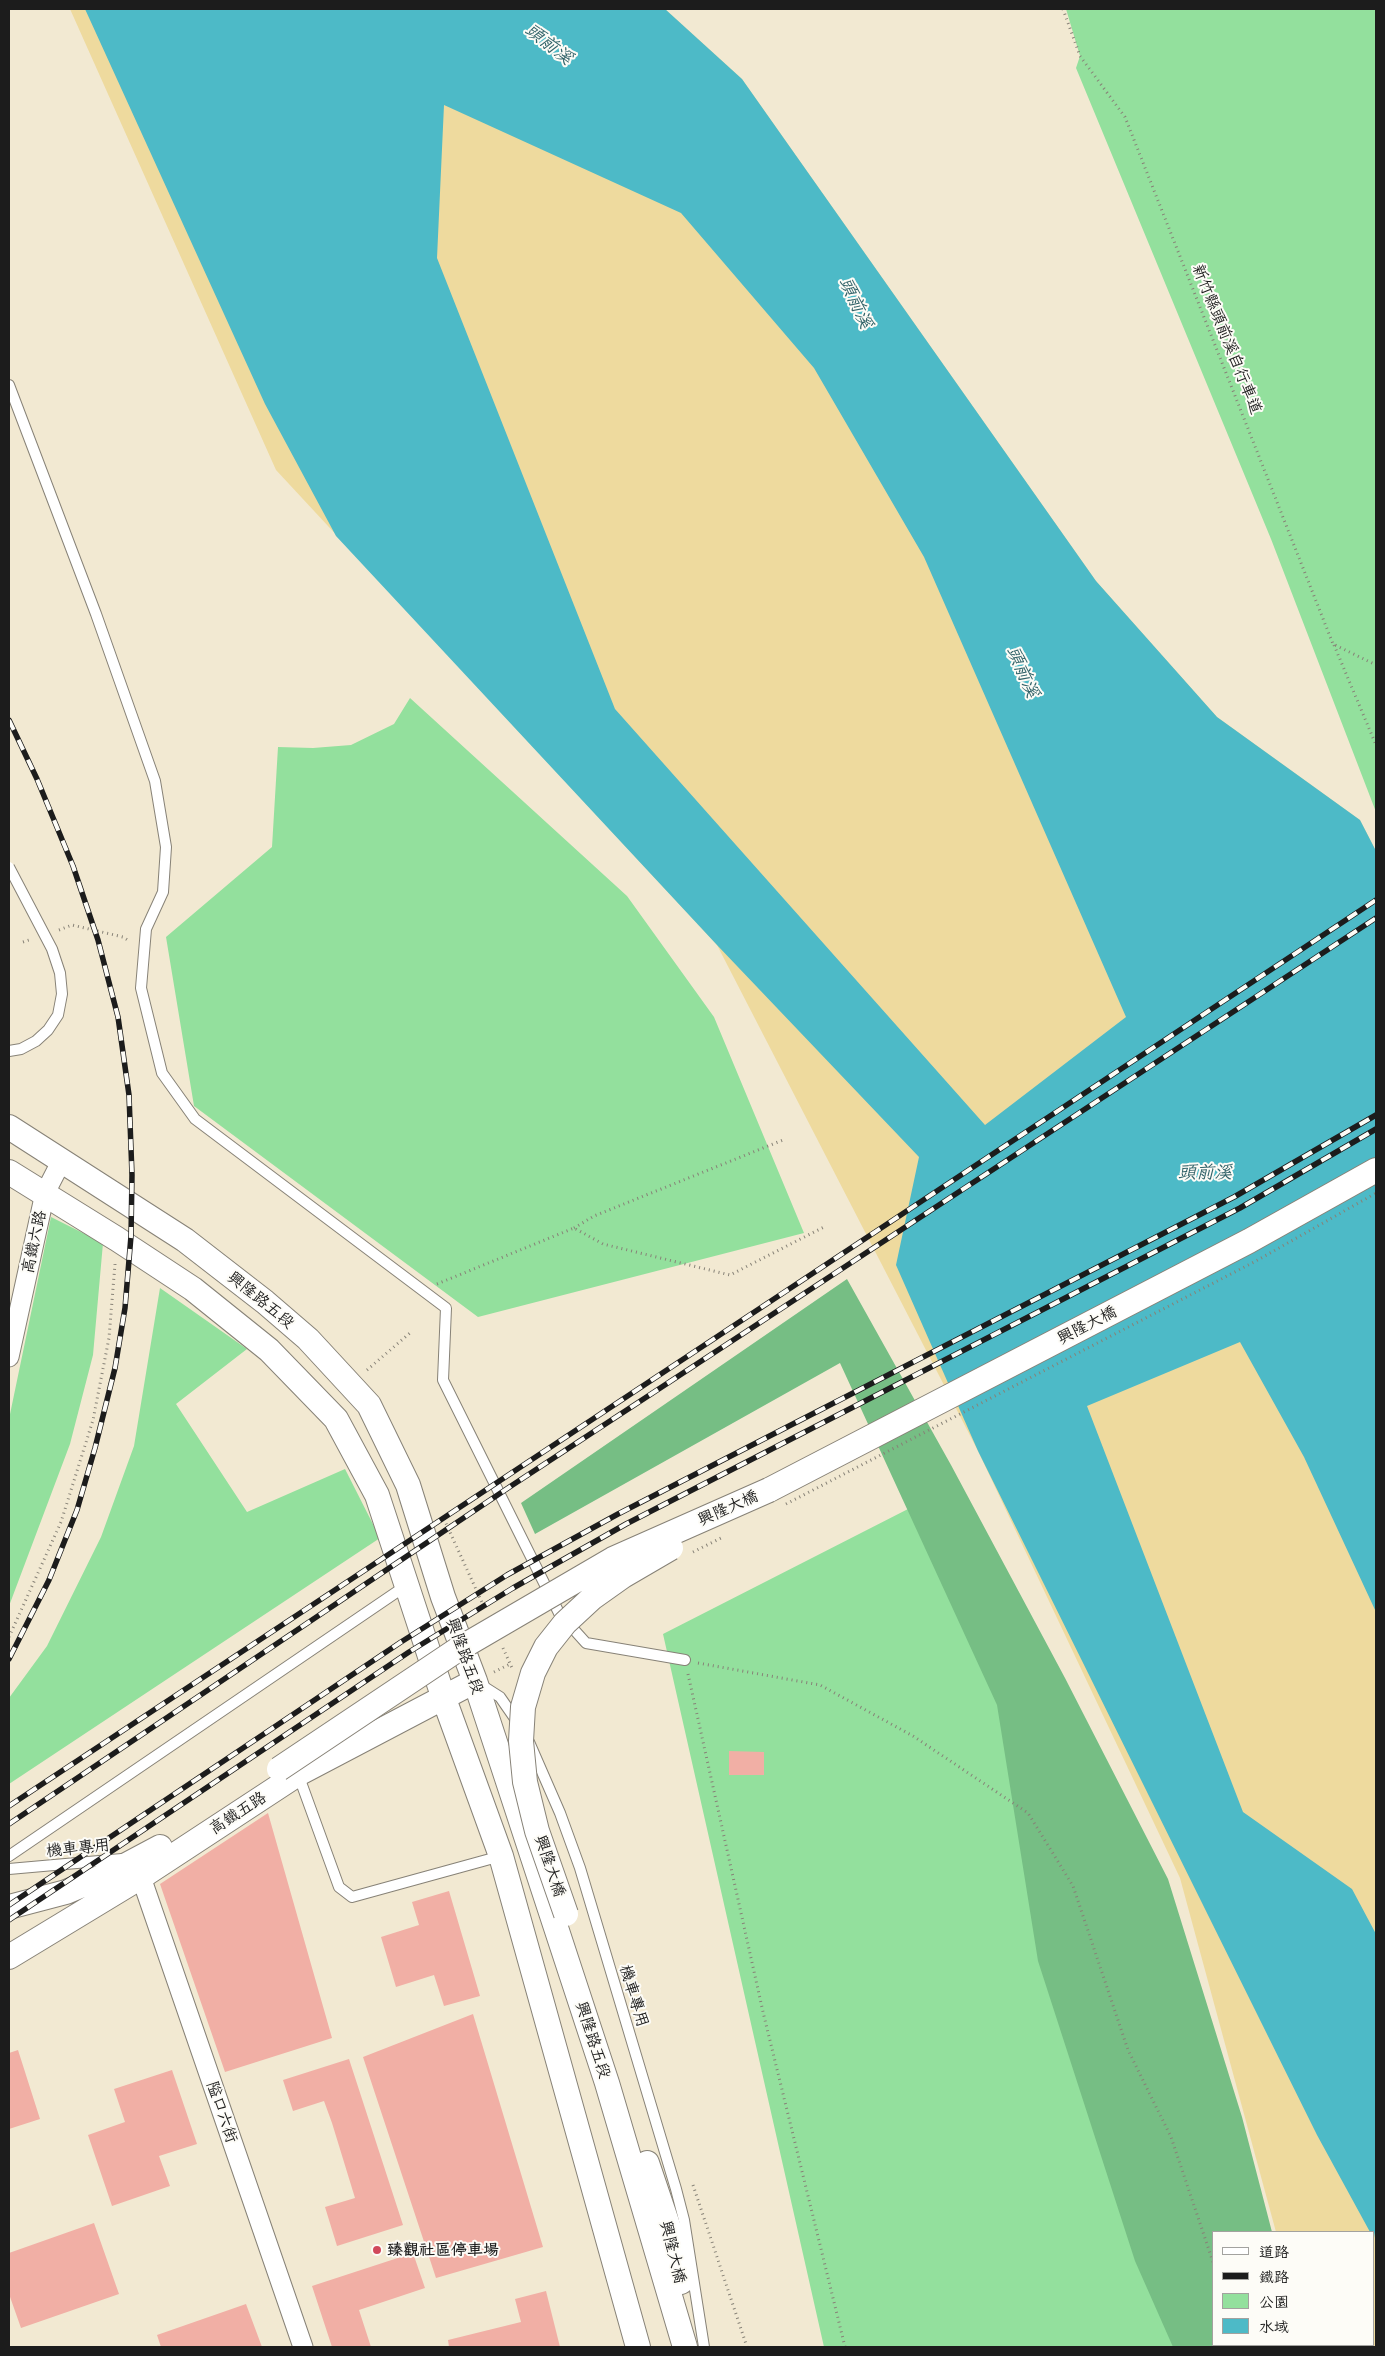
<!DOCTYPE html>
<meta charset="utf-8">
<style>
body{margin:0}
#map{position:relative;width:1385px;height:2356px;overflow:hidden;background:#f2e9d2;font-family:Mali,"LXGW WenKai TC",sans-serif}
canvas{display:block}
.frame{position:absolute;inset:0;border:10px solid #1c1c1c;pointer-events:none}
.legend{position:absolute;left:1212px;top:2231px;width:162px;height:115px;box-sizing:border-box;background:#fdfcf7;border:1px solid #a3a29f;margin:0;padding:6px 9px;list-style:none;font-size:15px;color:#1c1c1c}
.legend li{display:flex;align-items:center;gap:10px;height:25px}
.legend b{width:25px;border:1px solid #a3a29f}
</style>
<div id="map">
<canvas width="1385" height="2356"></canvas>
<div class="frame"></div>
<ul class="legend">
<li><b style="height:6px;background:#fff"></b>道路</li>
<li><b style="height:6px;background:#1c1c1c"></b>鐵路</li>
<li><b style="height:14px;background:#93e09d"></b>公園</li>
<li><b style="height:14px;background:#4dbac7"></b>水域</li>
</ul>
</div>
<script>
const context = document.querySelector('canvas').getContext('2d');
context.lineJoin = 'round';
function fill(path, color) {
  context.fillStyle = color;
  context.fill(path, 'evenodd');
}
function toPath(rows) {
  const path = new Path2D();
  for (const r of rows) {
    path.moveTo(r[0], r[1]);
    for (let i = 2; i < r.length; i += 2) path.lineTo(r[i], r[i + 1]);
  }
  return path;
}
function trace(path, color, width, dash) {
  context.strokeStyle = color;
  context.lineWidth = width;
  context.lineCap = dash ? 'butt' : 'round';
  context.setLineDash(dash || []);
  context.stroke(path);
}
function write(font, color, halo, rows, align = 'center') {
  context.font = font + ' Mali,"LXGW WenKai TC",sans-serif';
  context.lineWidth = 4;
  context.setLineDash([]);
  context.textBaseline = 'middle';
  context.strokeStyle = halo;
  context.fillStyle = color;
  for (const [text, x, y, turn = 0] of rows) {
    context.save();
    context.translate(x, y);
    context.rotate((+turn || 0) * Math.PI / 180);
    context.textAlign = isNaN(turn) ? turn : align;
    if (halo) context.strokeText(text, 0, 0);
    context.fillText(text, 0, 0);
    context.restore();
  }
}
fill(toPath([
 [1066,9,1376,9,1376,812,1271,539,1076,68,1080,56],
 [410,698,627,896,714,1017,804,1233,478,1317,194,1106,166,937,272,847,278,747,313,748,351,745,394,724],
 [51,1217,103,1243,93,1355,70,1444,9,1606,9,1419],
 [160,1288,247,1349,176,1404,247,1512,345,1469,380,1538,9,1784,9,1698,47,1646,101,1537,134,1446],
 [959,1483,1214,2232,1214,2345,1273,2345,1274,2347,824,2347,663,1634]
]), '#93e09d');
fill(toPath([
 [847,1279,951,1465,1065,1678,1168,1879,1242,2117,1272,2232,1214,2232,1214,2345,1301,2345,1302,2347,1173,2347,1135,2261,1038,1961,997,1705,840,1363,535,1534,521,1503]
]), '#76be84');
fill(toPath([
 [70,9,665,9,742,79,1096,581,1217,717,1360,820,1376,851,1376,2347,1308,2347,1307,2345,1374,2345,1374,2232,1276,2232,1180,1878,978,1451,717,945,276,470]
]), '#eeda9e');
fill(toPath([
 [85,9,665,9,742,79,1096,581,1217,717,1360,820,1376,851,1376,1612,1304,1457,1240,1342,1087,1406,1243,1812,1352,1889,1376,1934,1376,2244,1374,2232,1370,2232,1317,2135,978,1451,896,1265,919,1157,717,945,336,536,265,404],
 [444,105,681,213,814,368,924,557,1126,1017,985,1125,615,709,437,258]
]), '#4dbac7');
fill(toPath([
 [729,1751,764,1752,764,1775,729,1775],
 [268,1813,332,2038,225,2072,160,1884],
 [449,1891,480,1996,444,2006,434,1975,396,1987,381,1937,419,1925,412,1902],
 [473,2014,543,2247,436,2278,363,2057],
 [18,2050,40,2119,9,2129,9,2053],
 [349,2059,403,2225,337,2246,325,2207,355,2198,332,2123,324,2101,293,2111,283,2080],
 [172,2070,197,2144,159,2156,170,2186,112,2206,88,2135,125,2122,114,2089],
 [94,2223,119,2294,21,2328,9,2294,9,2253],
 [413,2253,425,2288,359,2310,371,2347,332,2347,312,2286],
 [546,2291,560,2347,449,2347,448,2340,521,2322,515,2299],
 [246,2304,262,2347,161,2347,157,2335]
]), '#f1afa5');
const service = toPath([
 [9,385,96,614,155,781,166,847,163,892,146,929,141,988,162,1073,195,1119,446,1308,443,1380,559,1613,586,1643,685,1660],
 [478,1683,500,1697,518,1723],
 [529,1742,560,1813,580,1868,676,2189,684,2220,704,2347],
 [298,1774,339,1887,352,1897,501,1856],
 [9,1856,407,1585],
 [9,1869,122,1859]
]);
const minor = toPath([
 [9,1357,45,1193,62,1160],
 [141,1877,303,2347]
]);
const tertiary = toPath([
 [9,1127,185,1240,265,1302,308,1339,369,1405,408,1485,443,1597,475,1681,607,2083,685,2347],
 [9,1172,117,1239,193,1289,269,1350,336,1419,377,1495,443,1696,501,1856,638,2347],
 [769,1490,1249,1241,1376,1170],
 [9,1907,66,1892,113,1872,160,1847],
 [9,1957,141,1877,298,1774,475,1681],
 [647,2163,671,2234,681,2282]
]);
trace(service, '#878277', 12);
trace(minor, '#878277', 21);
trace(tertiary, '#878277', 26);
trace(toPath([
 [1063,9,1080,56,1125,117,1333,644,1376,665],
 [1334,645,1376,745],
 [59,930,72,925,123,937,129,941],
 [23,942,32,939],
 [574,1228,594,1216,783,1140],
 [437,1284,574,1228,603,1244,730,1275,824,1227],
 [367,1370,410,1333],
 [444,1519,485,1609],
 [9,1637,61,1522,93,1420,109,1338,115,1264],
 [503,1648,512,1668],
 [698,1663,820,1685,913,1736,1028,1813,1073,1886,1128,2050,1171,2137,1214,2265],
 [494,1672,510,1664],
 [688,1674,763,2012,845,2347],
 [693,2185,747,2347],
 [1254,2345,1256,2347]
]), '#878277', 3, [1, 4]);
trace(service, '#fff', 10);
trace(minor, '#fff', 19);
trace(tertiary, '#fff', 24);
const rail = toPath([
 [9,720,37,779,73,866,98,940,118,1017,129,1095,132,1175,131,1236,125,1308,115,1368,95,1448,77,1510,49,1580,9,1659],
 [9,1806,1376,900],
 [9,1824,511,1486,1376,918],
 [9,1905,401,1642,507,1575,618,1514,1234,1197,1376,1115],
 [9,1920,409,1652,513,1588,626,1524,1240,1208,1376,1129]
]);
trace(rail, '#1c1c1c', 5.5);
trace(rail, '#fdfcf7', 4, [11]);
const serviceBridge = toPath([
 [9,867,52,949,60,973,62,994,58,1015,48,1030,36,1041,21,1049,9,1051]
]);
const tertiaryBridge = toPath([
 [279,1769,457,1650,613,1559,769,1490],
 [566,1914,537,1831,525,1782,521,1741,523,1707,533,1673,546,1647,565,1623,592,1598,623,1576,671,1548]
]);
trace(serviceBridge, '#878277', 12, []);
trace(tertiaryBridge, '#878277', 26, []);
trace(toPath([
 [786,1504,1256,1261,1376,1193],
 [693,1552,723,1537]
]), '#878277', 3, [1, 4]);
trace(serviceBridge, '#fff', 10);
trace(tertiaryBridge, '#fff', 24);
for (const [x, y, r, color] of [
 [377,2250,5,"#d1495b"]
]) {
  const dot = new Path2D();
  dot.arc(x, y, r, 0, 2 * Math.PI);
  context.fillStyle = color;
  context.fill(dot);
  trace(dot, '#fdfcf7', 2);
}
write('16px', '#1c1c1c', '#fdfcf7', [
 ["新竹縣頭前溪自行車道",1227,339,68],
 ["高鐵六路",34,1242,-78],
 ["興隆路五段",261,1300,39],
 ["興隆大橋",1087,1325,-27],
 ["興隆大橋",728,1508,-24],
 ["興隆路五段",465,1656,70],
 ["高鐵五路",238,1813,-33],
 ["機車專用",78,1848,-6],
 ["興隆大橋",550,1866,71],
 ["機車專用",634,1996,73],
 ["興隆路五段",593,2040,72],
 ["隘口六街",222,2112,71],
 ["興隆大橋",673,2252,76]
]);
write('bold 16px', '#1c1c1c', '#fdfcf7', [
 ["臻觀社區停車場",387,2250]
], 'left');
write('italic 18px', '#326369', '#fdfcf7', [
 ["頭前溪",549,44,38],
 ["頭前溪",856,303,65],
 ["頭前溪",1023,672,66],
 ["頭前溪",1205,1172]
]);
</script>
